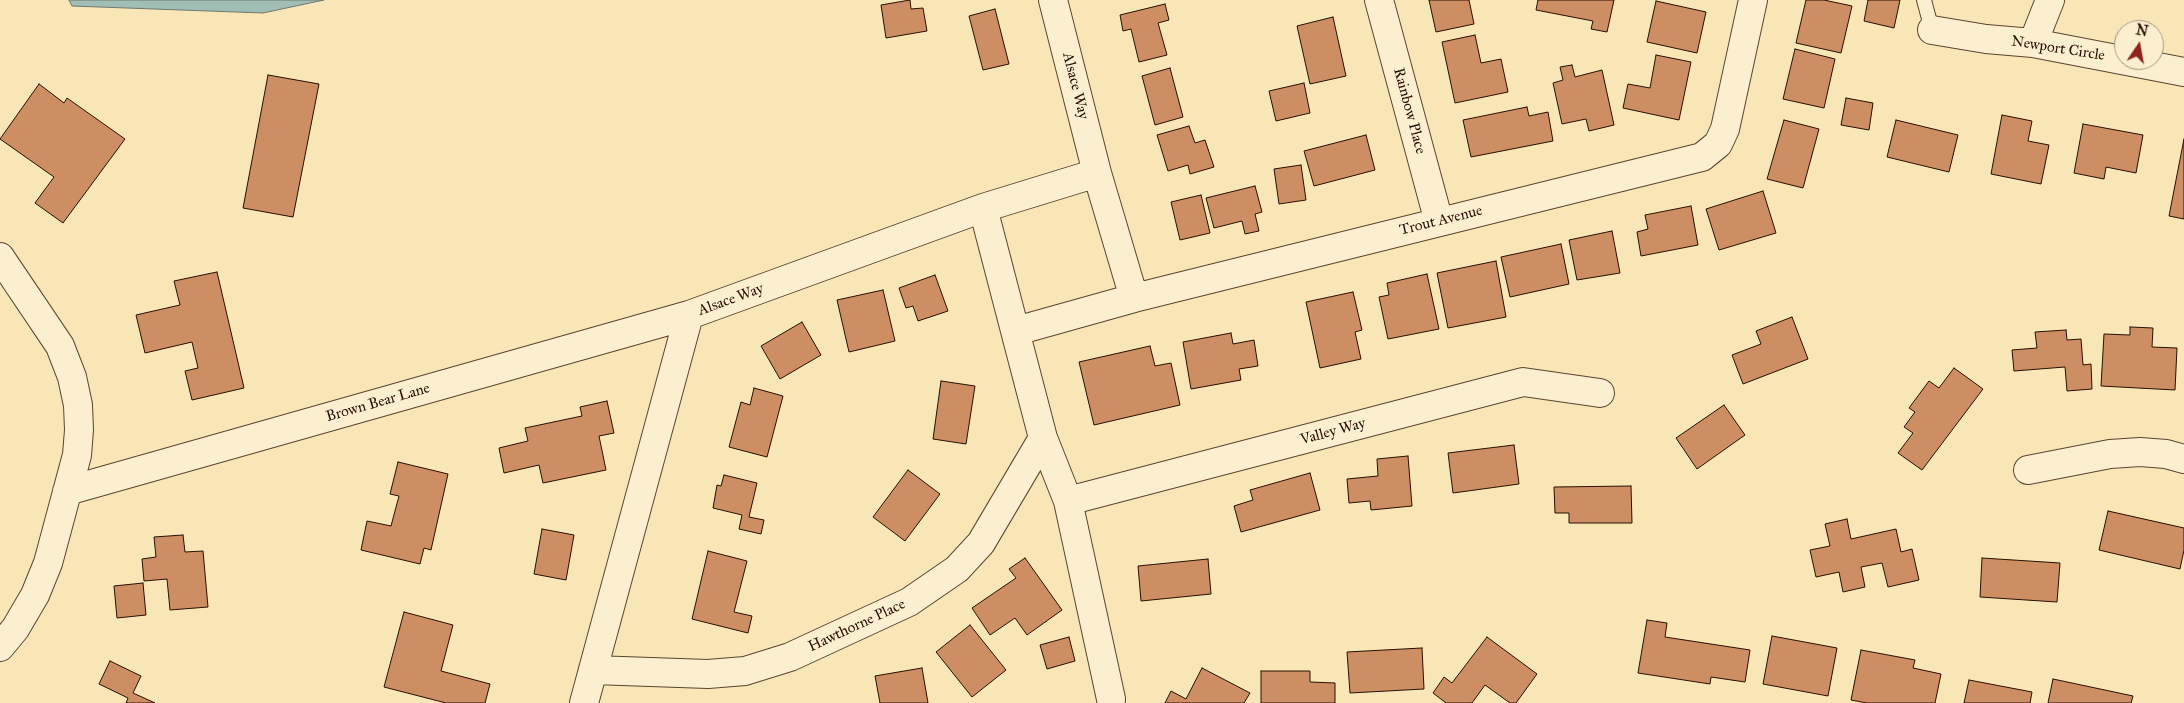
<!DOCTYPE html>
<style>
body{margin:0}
#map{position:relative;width:2184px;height:703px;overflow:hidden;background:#f9e6b6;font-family:"IM FELL Great Primer",serif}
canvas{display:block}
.north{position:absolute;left:2114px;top:20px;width:50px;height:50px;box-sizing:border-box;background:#fbefd0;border:1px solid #a6957e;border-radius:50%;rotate:12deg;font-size:14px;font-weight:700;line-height:20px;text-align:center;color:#270e02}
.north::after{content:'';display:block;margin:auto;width:18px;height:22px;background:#8f2418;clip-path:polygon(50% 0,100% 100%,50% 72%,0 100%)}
</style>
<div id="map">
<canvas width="2184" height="703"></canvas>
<div class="north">N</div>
</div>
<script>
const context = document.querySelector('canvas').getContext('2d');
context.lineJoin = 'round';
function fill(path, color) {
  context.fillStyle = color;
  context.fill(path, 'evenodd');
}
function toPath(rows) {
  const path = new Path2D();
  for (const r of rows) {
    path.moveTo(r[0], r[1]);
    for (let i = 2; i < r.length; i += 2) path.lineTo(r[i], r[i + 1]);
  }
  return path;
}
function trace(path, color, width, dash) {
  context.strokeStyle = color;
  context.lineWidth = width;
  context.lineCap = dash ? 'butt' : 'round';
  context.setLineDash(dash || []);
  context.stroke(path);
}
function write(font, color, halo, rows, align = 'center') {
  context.font = font + ' "IM FELL Great Primer",serif';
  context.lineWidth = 4.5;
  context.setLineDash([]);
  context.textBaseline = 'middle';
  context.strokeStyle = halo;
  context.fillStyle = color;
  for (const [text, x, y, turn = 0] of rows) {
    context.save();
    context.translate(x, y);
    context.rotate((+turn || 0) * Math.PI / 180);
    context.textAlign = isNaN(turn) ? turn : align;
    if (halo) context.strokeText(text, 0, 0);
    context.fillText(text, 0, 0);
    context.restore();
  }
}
const water = toPath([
 [69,0,324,0,263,13,72,6,69,0]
]);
fill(water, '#a0beb5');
trace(water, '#70786d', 1);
const building = toPath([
 [910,0,911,9,923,8,927,31,886,38,881,5,910,0],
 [1429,0,1469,0,1474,24,1436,32,1429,0],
 [1538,0,1614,0,1607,32,1591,29,1593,21,1536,10,1538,0],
 [1806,0,1824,0,1852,6,1841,53,1796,43,1806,0],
 [1868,0,1900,0,1894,28,1864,21,1868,0],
 [1656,1,1706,12,1697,53,1647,42,1656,1],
 [1165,4,1169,20,1158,23,1167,55,1139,62,1131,29,1123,31,1120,15,1165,4],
 [995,9,1009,64,983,70,969,16,995,9],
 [1333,17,1346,76,1310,84,1297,26,1333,17],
 [1475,35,1481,63,1501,59,1508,92,1455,103,1442,42,1475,35],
 [1795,49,1835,59,1824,108,1783,99,1795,49],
 [1656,55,1691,62,1679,120,1623,108,1628,84,1650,88,1656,55],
 [1572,65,1575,77,1602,70,1614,125,1589,131,1586,119,1562,124,1553,83,1563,80,1560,67,1572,65],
 [1170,68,1183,117,1155,125,1142,76,1170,68],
 [268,75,319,84,293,217,243,208,268,75],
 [1304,83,1310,113,1276,121,1269,91,1304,83],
 [39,84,64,103,67,98,125,139,63,223,35,203,54,177,0,139,39,84],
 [1846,98,1873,103,1869,130,1841,125,1846,98],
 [1527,107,1529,116,1548,112,1553,141,1471,157,1463,120,1527,107],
 [2002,115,2032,121,2028,141,2049,145,2041,184,1991,174,2002,115],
 [1784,120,1819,129,1803,188,1767,179,1784,120],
 [1896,120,1958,135,1949,172,1887,157,1896,120],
 [2083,124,2143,135,2136,173,2106,167,2104,179,2074,173,2083,124],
 [1189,126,1195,143,1205,140,1214,167,1190,174,1188,165,1168,171,1157,135,1189,126],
 [1366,135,1375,170,1314,186,1304,151,1366,135],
 [2184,139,2184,219,2169,216,2184,139],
 [1301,165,1306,200,1279,204,1274,169,1301,165],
 [1255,186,1262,212,1255,214,1259,231,1245,234,1242,221,1214,228,1206,198,1255,186],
 [1763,191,1776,233,1719,250,1706,209,1763,191],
 [1201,195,1210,233,1180,240,1171,202,1201,195],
 [1691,206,1698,245,1641,256,1637,232,1648,229,1645,215,1691,206],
 [1612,231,1620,273,1577,280,1569,240,1612,231],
 [1561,244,1569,284,1510,297,1501,257,1561,244],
 [1496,261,1506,317,1448,328,1437,273,1496,261],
 [217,272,244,388,192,400,185,371,198,368,192,342,145,353,136,315,180,305,174,281,217,272],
 [1427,274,1439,329,1388,339,1379,297,1389,295,1387,283,1427,274],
 [935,275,948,311,918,321,913,306,906,308,899,288,935,275],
 [883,290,895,341,849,352,837,300,883,290],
 [1353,292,1362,330,1355,332,1361,359,1320,368,1306,302,1353,292],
 [1792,317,1808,359,1743,384,1732,355,1761,344,1756,331,1792,317],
 [802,322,821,355,780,379,761,346,802,322],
 [2130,327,2153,328,2152,347,2177,348,2175,390,2101,386,2104,334,2130,335,2130,327],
 [2066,330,2067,340,2081,339,2083,365,2091,364,2092,389,2067,391,2065,367,2014,371,2012,350,2037,348,2035,332,2066,330],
 [1231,333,1233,344,1254,340,1258,366,1239,369,1241,380,1191,389,1183,342,1231,333],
 [1150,346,1155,366,1171,363,1180,405,1094,425,1079,362,1150,346],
 [1954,368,1983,389,1922,470,1898,453,1913,433,1904,427,1915,412,1909,408,1929,381,1939,388,1954,368],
 [941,381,975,386,966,444,933,439,941,381],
 [754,388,783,396,767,457,729,447,741,402,750,405,754,388],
 [607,401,614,433,599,436,606,470,543,483,539,465,504,473,499,448,528,441,525,428,582,416,580,407,607,401],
 [1724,405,1745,435,1697,469,1676,438,1724,405],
 [1514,445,1519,484,1453,493,1448,453,1514,445],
 [1408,456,1412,506,1371,510,1370,501,1349,503,1347,479,1378,476,1377,459,1408,456],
 [398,462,448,474,431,550,424,548,420,564,361,550,367,521,391,526,399,496,390,494,398,462],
 [908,470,940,494,905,541,873,517,908,470],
 [1310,473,1320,510,1241,532,1234,506,1253,500,1250,490,1310,473],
 [724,475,757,483,749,517,764,520,761,534,739,529,742,515,713,508,717,485,721,486,724,475],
 [1631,486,1632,523,1569,523,1569,513,1555,513,1554,487,1631,486],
 [2108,511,2184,528,2184,550,2180,569,2099,550,2108,511],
 [1847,519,1851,539,1896,529,1901,552,1912,549,1919,580,1888,587,1882,563,1861,567,1865,587,1843,592,1839,572,1816,577,1810,550,1830,546,1825,524,1847,519],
 [542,529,574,535,566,580,534,574,542,529],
 [183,535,185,552,203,551,208,607,170,610,167,579,144,581,142,559,156,557,154,537,183,535],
 [708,551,747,561,734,612,752,616,748,633,692,619,708,551],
 [1025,558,1062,610,1027,635,1015,618,990,635,972,608,1016,578,1009,569,1025,558],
 [1982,558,2060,563,2057,602,1980,597,1982,558],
 [1208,559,1211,594,1141,601,1138,566,1208,559],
 [143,583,146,615,117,618,114,586,143,583],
 [404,612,453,625,441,671,490,684,485,703,446,703,384,687,404,612],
 [1647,620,1667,623,1665,637,1750,650,1745,682,1711,677,1710,684,1638,673,1647,620],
 [970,625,1006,670,972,697,936,652,970,625],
 [1772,636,1837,648,1828,696,1763,684,1772,636],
 [1069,637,1075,661,1047,669,1040,645,1069,637],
 [1487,637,1537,674,1516,703,1510,703,1485,685,1472,703,1446,703,1433,693,1444,677,1452,683,1487,637],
 [1422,648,1424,689,1350,693,1347,652,1422,648],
 [1861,650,1915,660,1913,668,1941,674,1935,703,1867,703,1851,700,1861,650],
 [110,661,141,676,133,693,155,703,126,703,128,698,99,684,110,661],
 [922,668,928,703,880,703,875,676,922,668],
 [1202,668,1250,693,1244,703,1165,703,1171,691,1186,699,1202,668],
 [1261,671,1310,671,1310,682,1335,683,1335,703,1261,703,1261,671],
 [2053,679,2133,696,2131,703,2048,703,2053,679],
 [1969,680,2032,692,2030,703,1964,703,1969,680]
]);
fill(building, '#ce8e63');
trace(building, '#270e02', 1);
const service = toPath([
 [1924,0,1932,30]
]);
const minor = toPath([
 [1053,0,1097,173,1134,298],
 [1379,0,1439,222],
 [1932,30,1986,39,2033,43,2184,72],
 [2033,43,2050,0],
 [0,257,60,346,72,377,78,405,79,430,77,455,48,563,35,595,15,629,0,647],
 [1016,331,1134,298,1702,157,1718,144,1725,129,1753,0],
 [1043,438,1068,501,1111,699],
 [2028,470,2110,454,2140,452,2166,454,2184,459],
 [67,491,689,315],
 [1068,501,1523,382,1600,393],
 [593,670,708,674,745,671,790,657,909,602,957,569,981,543,1043,438,983,208],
 [584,703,689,315,983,208,1097,173]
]);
trace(service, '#5c442f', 16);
trace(minor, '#5c442f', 30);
trace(service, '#fbefd0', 14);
trace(minor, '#fbefd0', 28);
write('15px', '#270e02', '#fbefd0', [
 ["Newport Circle",2058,49,9],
 ["Alsace Way",1075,86,76],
 ["Rainbow Place",1409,111,75],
 ["Trout Avenue",1441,221,-14],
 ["Alsace Way",731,300,-20],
 ["Brown Bear Lane",378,403,-16],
 ["Valley Way",1333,432,-15],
 ["Hawthorne Place",857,626,-25]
]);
</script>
